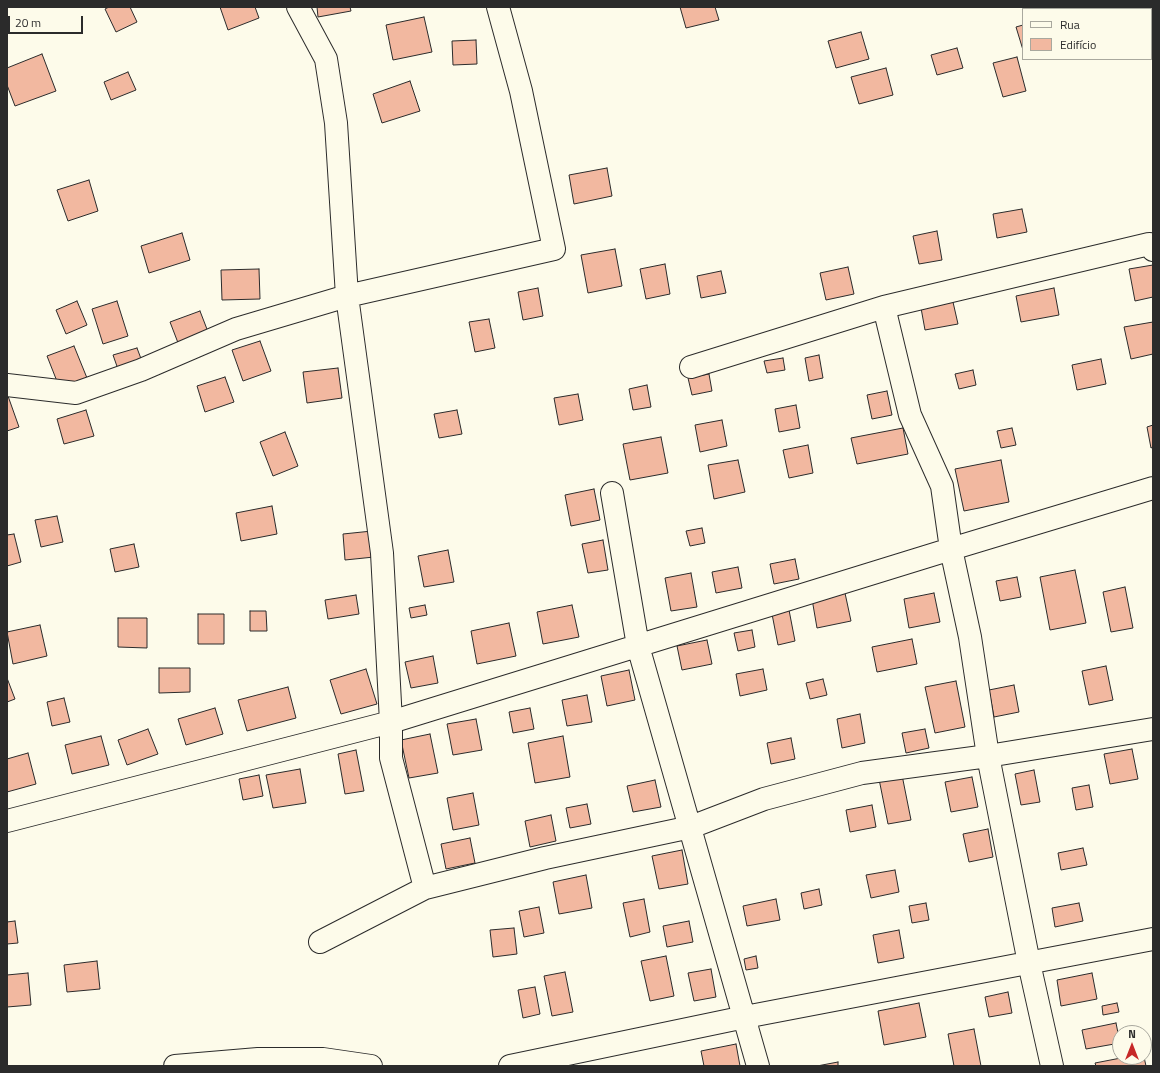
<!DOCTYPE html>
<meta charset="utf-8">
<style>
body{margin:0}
#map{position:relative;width:1160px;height:1073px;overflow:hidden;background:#fdfbea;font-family:"Titillium Web",sans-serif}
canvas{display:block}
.frame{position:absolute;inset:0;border:8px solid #2b2b2b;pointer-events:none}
.legend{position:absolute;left:1022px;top:8px;width:130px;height:52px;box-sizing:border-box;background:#fdfbea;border:1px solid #a9a89e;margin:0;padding:5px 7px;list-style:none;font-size:12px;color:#2b2b2b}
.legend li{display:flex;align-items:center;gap:8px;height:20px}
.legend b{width:20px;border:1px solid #a9a89e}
.north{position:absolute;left:1112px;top:1025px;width:40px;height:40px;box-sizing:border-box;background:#fdfbea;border:1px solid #a9a89e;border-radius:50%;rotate:0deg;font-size:11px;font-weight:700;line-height:16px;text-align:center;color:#2b2b2b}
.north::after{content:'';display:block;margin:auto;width:14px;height:18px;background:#c62828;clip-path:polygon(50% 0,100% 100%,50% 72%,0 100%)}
.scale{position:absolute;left:8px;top:16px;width:75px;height:18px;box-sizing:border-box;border:2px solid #2b2b2b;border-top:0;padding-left:5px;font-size:12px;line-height:14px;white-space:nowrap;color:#2b2b2b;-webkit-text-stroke:3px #fdfbea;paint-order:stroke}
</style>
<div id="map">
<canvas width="1160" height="1073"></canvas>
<div class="frame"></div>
<ul class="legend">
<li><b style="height:5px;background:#fdfbea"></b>Rua</li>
<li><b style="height:11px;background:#f2b8a0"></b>Edifício</li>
</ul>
<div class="north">N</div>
<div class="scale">20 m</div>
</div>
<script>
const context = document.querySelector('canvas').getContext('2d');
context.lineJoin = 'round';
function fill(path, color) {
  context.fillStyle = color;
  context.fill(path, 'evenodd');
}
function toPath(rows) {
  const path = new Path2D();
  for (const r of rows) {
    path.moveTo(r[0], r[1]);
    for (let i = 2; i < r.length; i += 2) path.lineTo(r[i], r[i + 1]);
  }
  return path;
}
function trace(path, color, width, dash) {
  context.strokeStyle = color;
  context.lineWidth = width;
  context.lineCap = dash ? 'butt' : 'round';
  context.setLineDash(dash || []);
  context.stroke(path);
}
const building = toPath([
 [109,7,130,7,137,22,116,32,105,9,109,7],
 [220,7,255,7,259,18,228,30,220,7],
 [317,7,350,7,351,11,318,17,317,7],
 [680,7,715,7,719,20,686,28,680,7],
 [1098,7,1128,7,1118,9,1099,9,1098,7],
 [424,17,432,52,393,60,386,25,424,17],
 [1023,25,1023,50,1016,27,1023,25],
 [861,32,869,59,836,68,828,41,861,32],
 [476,40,477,64,453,65,452,41,476,40],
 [957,48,963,68,937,75,931,55,957,48],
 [42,54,56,91,15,106,7,85,7,68,42,54],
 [1017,57,1026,91,1003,97,993,63,1017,57],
 [886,68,893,95,859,104,851,77,886,68],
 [128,72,136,90,111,100,104,82,128,72],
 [410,81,420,111,382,123,373,94,410,81],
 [607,168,612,196,574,204,569,175,607,168],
 [89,180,98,211,68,221,57,190,89,180],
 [1022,209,1027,232,997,238,993,214,1022,209],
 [937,231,942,260,919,264,913,236,937,231],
 [182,233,190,260,149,273,141,246,182,233],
 [615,249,622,286,588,293,581,255,615,249],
 [665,264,670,294,646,299,640,269,665,264],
 [1153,265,1153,297,1135,301,1129,269,1153,265],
 [848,267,854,294,826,300,820,273,848,267],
 [259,269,260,299,222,300,221,270,259,269],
 [721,271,726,293,701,298,697,276,721,271],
 [538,288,543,316,523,320,518,292,538,288],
 [1054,288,1059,315,1021,322,1016,296,1054,288],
 [77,301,87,325,66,334,56,310,77,301],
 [117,301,128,336,103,344,92,309,117,301],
 [953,302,958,324,925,330,921,308,953,302],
 [200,311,210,337,180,348,170,322,200,311],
 [489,319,495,348,475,352,469,322,489,319],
 [1153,322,1153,354,1131,359,1124,327,1153,322],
 [260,341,271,371,243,381,232,350,260,341],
 [74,346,87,378,60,389,47,356,74,346],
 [137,348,143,364,119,372,113,355,137,348],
 [819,355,823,378,809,381,805,358,819,355],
 [783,358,785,370,767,373,764,361,783,358],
 [1101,359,1106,384,1077,390,1072,365,1101,359],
 [338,368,342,398,307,403,303,372,338,368],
 [973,370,976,385,959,389,955,374,973,370],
 [709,374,712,391,692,395,688,378,709,374],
 [225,377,234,402,205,412,197,386,225,377],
 [647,385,651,407,633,410,629,389,647,385],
 [887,391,892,415,872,419,867,395,887,391],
 [578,394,583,420,559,425,554,398,578,394],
 [7,396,8,396,19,427,7,431,7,396],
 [796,405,800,428,779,432,775,409,796,405],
 [86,410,94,436,64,444,57,419,86,410],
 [457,410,462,434,439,438,434,414,457,410],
 [722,420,727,446,700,452,695,425,722,420],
 [1153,425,1153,447,1151,448,1147,427,1153,425],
 [903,428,908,454,857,464,851,438,903,428],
 [1012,428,1016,445,1001,448,997,431,1012,428],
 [285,432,298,466,273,476,260,442,285,432],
 [661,437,668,473,630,480,623,444,661,437],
 [808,445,813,473,789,478,783,450,808,445],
 [738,460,745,492,714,499,708,465,738,460],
 [1001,460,1009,502,964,511,955,469,1001,460],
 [594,489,600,520,571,526,565,495,594,489],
 [272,506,277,534,241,541,236,513,272,506],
 [57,516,63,542,41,547,35,520,57,516],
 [702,528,705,543,690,546,686,531,702,528],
 [372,531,374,557,345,560,343,534,372,531],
 [14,534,21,562,7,566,7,535,14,534],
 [603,540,608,570,588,573,582,544,603,540],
 [134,544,139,567,115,572,110,549,134,544],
 [448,550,454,582,424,587,418,556,448,550],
 [795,559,799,579,774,584,770,564,795,559],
 [738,567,742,588,716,593,712,572,738,567],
 [1075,570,1086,623,1050,630,1040,577,1075,570],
 [691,573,697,607,671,611,665,578,691,573],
 [1017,577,1021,597,1000,601,996,581,1017,577],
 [1125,587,1133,628,1111,632,1103,592,1125,587],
 [845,593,851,621,817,628,812,599,845,593],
 [934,593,940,622,909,628,904,599,934,593],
 [356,595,359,614,328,619,325,600,356,595],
 [425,605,427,615,411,618,409,608,425,605],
 [572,605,579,637,543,644,537,612,572,605],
 [789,610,795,641,778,645,772,614,789,610],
 [250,611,266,611,267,631,250,631,250,611],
 [198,614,224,614,224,644,198,644,198,614],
 [118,618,147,618,147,648,118,647,118,618],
 [509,623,516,656,477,664,471,631,509,623],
 [40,625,47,656,13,664,7,632,40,625],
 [752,630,755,647,738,651,734,633,752,630],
 [912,639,917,664,877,672,872,647,912,639],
 [707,640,712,664,682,670,677,646,707,640],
 [433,656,438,683,411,688,405,662,433,656],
 [1106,666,1113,700,1089,705,1082,671,1106,666],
 [159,668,190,668,190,692,159,693,159,668],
 [366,669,377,704,341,714,330,680,366,669],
 [763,669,767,690,740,696,736,674,763,669],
 [629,670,635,700,607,706,601,676,629,670],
 [7,678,15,699,7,702,7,678],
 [823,679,827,695,810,699,806,683,823,679],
 [956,681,965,727,935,733,925,687,956,681],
 [1014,685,1019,712,994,717,989,690,1014,685],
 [288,687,296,718,247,731,238,700,288,687],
 [587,695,592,722,567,726,562,700,587,695],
 [64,698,70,722,52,726,47,702,64,698],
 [215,708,223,734,186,745,178,719,215,708],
 [530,708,534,729,513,733,509,712,530,708],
 [860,714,865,743,842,748,837,719,860,714],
 [476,719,482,750,453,755,447,724,476,719],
 [148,729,158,754,127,765,118,740,148,729],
 [925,729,929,748,906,753,902,733,925,729],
 [430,734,438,773,409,778,401,740,430,734],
 [101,736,109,765,72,774,65,745,101,736],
 [563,736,570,777,535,783,528,743,563,736],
 [791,738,795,759,771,764,767,743,791,738],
 [1132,749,1138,779,1110,784,1104,754,1132,749],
 [356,750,364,791,345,794,338,754,356,750],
 [28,753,36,784,7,792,7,759,28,753],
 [300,769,306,803,273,808,266,775,300,769],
 [1034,770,1040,802,1021,805,1015,774,1034,770],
 [259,775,263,796,243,800,239,779,259,775],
 [902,775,911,820,888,824,879,779,902,775],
 [972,777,978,807,951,812,945,782,972,777],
 [655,780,661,807,633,812,627,786,655,780],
 [1089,785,1093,807,1076,810,1072,788,1089,785],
 [473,793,479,825,453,830,447,798,473,793],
 [587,804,591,824,570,828,566,808,587,804],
 [872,805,876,827,850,832,846,810,872,805],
 [551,815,556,841,530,847,525,821,551,815],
 [988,829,993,857,969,862,963,834,988,829],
 [470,838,475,863,446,869,441,844,470,838],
 [1083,848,1087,865,1061,870,1058,853,1083,848],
 [682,850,688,884,659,889,652,856,682,850],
 [895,870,899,892,871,898,866,875,895,870],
 [586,875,592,908,559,914,553,882,586,875],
 [819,889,822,905,804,909,801,893,819,889],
 [644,899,650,932,630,937,623,903,644,899],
 [776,899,780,920,747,926,743,906,776,899],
 [926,903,929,920,912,923,909,906,926,903],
 [1079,903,1083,921,1055,927,1052,908,1079,903],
 [539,907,544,933,524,937,519,911,539,907],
 [15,921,18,943,7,944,7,922,15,921],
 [689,921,693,942,667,947,663,926,689,921],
 [514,928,517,954,493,957,490,930,514,928],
 [899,930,904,958,878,963,873,935,899,930],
 [666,956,674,996,650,1001,641,961,666,956],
 [756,956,758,968,746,970,744,959,756,956],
 [97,961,100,989,67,992,64,965,97,961],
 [711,969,716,997,694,1001,688,973,711,969],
 [565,972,573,1012,552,1016,544,976,565,972],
 [28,973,31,1005,7,1007,7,975,28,973],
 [1092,973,1097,999,1061,1006,1057,980,1092,973],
 [535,987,540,1014,523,1018,518,990,535,987],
 [1008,992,1012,1013,989,1017,985,997,1008,992],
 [919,1003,926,1037,884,1045,878,1011,919,1003],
 [1117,1003,1119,1012,1103,1015,1102,1006,1117,1003],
 [1116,1023,1120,1043,1086,1049,1082,1030,1116,1023],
 [974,1029,981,1066,954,1066,948,1034,974,1029],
 [736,1044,740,1066,704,1066,701,1051,736,1044],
 [1126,1057,1144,1057,1146,1066,1096,1066,1095,1063,1126,1057],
 [838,1062,838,1066,817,1066,838,1062]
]);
fill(building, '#f2b8a0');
trace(building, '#2b2b2b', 1);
const minor = toPath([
 [298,7,326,59,336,123,347,296,382,553,391,722,391,758,425,888],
 [884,307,910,415,942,486,951,549,970,637,988,756,1029,963,1052,1066],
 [691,367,884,307,1149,244,1153,250],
 [7,385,76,393,141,370,236,329,347,296,554,249,521,91,498,7],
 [612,493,638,646,758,1066],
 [7,821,391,722,951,549,1153,488],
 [320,942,425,888,545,858,691,827,764,799,862,773,988,756,1153,729],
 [175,1066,258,1059,323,1059,371,1066],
 [510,1066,745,1017,1153,939]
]);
trace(minor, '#2b2b2b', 24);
trace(minor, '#fdfbea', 22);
</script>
